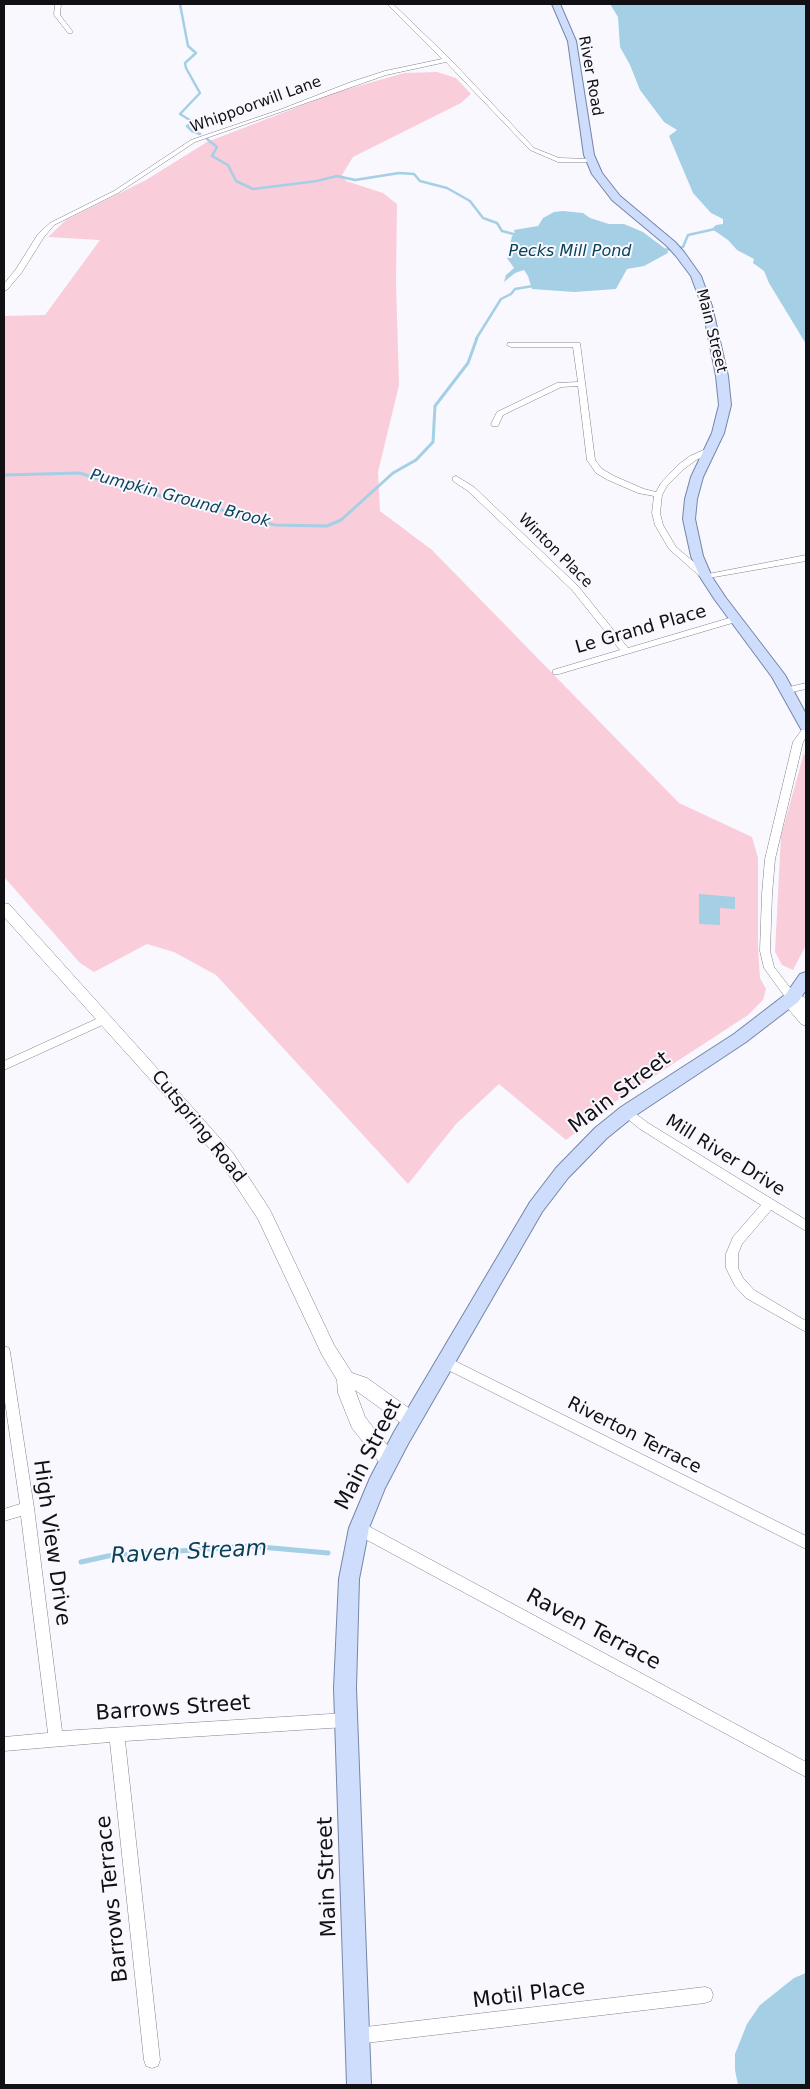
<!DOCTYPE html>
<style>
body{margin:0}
#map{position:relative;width:810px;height:2089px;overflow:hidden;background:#f9f8fe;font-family:"DejaVu Sans",sans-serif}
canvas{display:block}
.frame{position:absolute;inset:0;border:5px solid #111014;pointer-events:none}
</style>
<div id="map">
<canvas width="810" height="2089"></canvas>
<div class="frame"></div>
</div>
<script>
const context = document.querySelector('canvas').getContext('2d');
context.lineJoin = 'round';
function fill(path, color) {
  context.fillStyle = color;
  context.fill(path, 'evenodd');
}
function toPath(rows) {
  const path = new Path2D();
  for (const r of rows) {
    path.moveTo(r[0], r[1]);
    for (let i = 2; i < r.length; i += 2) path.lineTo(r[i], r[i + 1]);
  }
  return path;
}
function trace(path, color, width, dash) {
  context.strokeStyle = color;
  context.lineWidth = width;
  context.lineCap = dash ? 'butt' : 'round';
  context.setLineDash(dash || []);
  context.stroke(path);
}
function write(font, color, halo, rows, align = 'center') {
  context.font = font + ' "DejaVu Sans",sans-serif';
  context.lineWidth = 4;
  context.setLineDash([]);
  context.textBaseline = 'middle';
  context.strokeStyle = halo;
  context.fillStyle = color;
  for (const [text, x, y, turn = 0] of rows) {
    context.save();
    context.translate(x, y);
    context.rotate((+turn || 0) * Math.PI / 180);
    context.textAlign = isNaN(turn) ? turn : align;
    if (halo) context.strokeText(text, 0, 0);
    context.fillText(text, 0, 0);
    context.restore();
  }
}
fill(toPath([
 [437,72,456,78,471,94,461,103,353,157,342,175,346,181,383,193,397,204,396,282,399,385,378,472,380,511,432,550,679,803,752,837,758,858,758,947,760,978,766,989,763,1000,748,1015,610,1105,566,1140,499,1084,456,1124,408,1184,216,975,174,952,147,944,94,972,80,963,4,877,4,316,45,315,100,240,48,237,66,220,146,180,207,142,334,93,404,73],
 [804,753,806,758,806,945,793,970,782,965,775,952,781,836]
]), '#facdda');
fill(toPath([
 [610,4,806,4,806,344,769,283,764,271,753,263,754,259,737,250,728,240,712,229,716,225,723,224,723,219,711,213,693,193,669,136,677,130,664,122,640,90,630,65,620,47,618,17],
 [563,211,583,213,590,218,609,224,624,224,643,232,667,250,668,253,644,266,627,269,616,289,574,292,532,289,528,276,524,270,515,273,504,282,506,275,514,268,507,258,512,236,515,234,514,230,538,226,543,218,554,212],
 [699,894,735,897,735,909,720,908,720,925,699,924],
 [806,1973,806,2085,738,2085,735,2070,735,2054,747,2024,760,2005,794,1978]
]), '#a4cfe5');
trace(toPath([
 [180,4,188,46,196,53,185,63,186,68,200,93,180,114,193,122,187,126,192,131,200,134],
 [207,139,217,147,212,156,228,165,236,181,253,189,317,181,337,176,355,180,399,173,414,174,420,181,447,188,470,201,483,218,497,223,502,231,521,236],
 [664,250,683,247,688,235,715,229],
 [476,339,501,299,511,294,515,289,533,286]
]), '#a4cfe5', 2.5);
trace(toPath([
 [4,475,80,473,101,480,146,490,165,498,186,503,200,502,244,518,275,525,327,526,341,520,393,473,416,460,433,442,435,406,468,363,477,338]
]), '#a4cfe5', 3);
trace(toPath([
 [81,1562,108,1556,250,1546,328,1553]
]), '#a4cfe5', 5);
const street = toPath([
 [55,4,61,4,60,15,73,32,72,33,68,33,54,15,55,4],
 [387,4,393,4,450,59,534,148,559,158,591,159,594,161,593,162,558,162,530,150,446,62,386,75,195,142,118,193,54,225,44,237,22,272,7,290,4,290,4,284,16,269,38,234,50,223,114,191,191,140,282,109,351,82,385,71,442,59,387,4],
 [508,343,580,343,595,460,602,469,614,476,644,489,656,492,661,483,678,465,690,456,706,449,712,449,712,453,696,460,684,469,667,486,662,495,660,513,663,525,676,547,708,574,806,555,806,561,703,579,669,549,655,525,652,513,654,496,638,493,608,480,596,473,587,460,578,386,561,387,551,392,503,415,498,426,492,426,491,424,497,412,557,383,578,382,573,347,511,347,507,345,508,343],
 [456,476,474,487,578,586,628,648,736,616,741,619,739,621,559,674,553,674,553,670,620,650,572,590,468,491,453,481,453,477,456,476],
 [806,683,806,689,788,693,783,690,785,688,806,683],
 [806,727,806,737,803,742,775,859,772,894,770,951,774,967,798,998,792,1002,788,1001,764,968,760,951,762,894,765,859,793,742,803,728,806,727],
 [105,1015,111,1019,109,1022,4,1070,4,1061,105,1015],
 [627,1107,648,1123,806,1220,806,1231,771,1210,742,1244,738,1254,738,1268,743,1278,754,1290,806,1321,806,1332,746,1298,735,1286,726,1268,726,1254,733,1237,761,1205,640,1129,623,1115,621,1112,623,1109,627,1107],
 [4,1346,9,1348,10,1352,34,1508,62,1731,346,1713,351,1715,353,1720,351,1725,346,1727,125,1741,160,2060,158,2066,152,2068,146,2066,144,2060,110,1742,4,1751,4,1737,48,1733,21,1516,4,1521,4,1509,20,1504,4,1395,4,1346],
 [445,1356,806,1536,806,1549,440,1366,439,1362,440,1358,445,1356],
 [359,1521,806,1762,806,1777,354,1533,352,1528,354,1523,359,1521],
 [705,1987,711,1989,713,1995,711,2001,705,2003,357,2044,351,2042,349,2036,351,2030,357,2028,705,1987]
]);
const secondary = toPath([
 [4,903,9,904,193,1108,233,1153,270,1210,334,1345,352,1373,367,1378,417,1414,420,1420,417,1426,411,1428,405,1426,355,1390,365,1417,395,1455,398,1461,395,1467,389,1469,383,1467,352,1428,338,1393,337,1380,322,1355,258,1219,221,1163,183,1116,4,917,4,903],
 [792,992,806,998,806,1026,801,1024,785,1005,787,994,792,992]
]);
const primary = toPath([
 [552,4,560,4,576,41,594,155,602,173,620,196,675,242,684,252,701,276,712,306,728,376,731,405,724,433,703,477,697,499,695,519,703,556,712,577,726,598,785,675,806,714,806,731,801,729,772,677,715,600,700,577,691,556,683,519,685,499,691,477,712,433,719,405,716,376,702,306,691,276,676,256,667,246,612,200,592,174,584,155,568,41,552,4],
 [806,972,806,990,798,1002,746,1042,633,1117,607,1138,568,1178,542,1212,408,1444,385,1488,369,1528,359,1579,356,1688,371,2085,347,2085,334,1688,339,1579,349,1528,370,1478,394,1432,530,1202,556,1168,595,1128,621,1107,734,1034,786,994,800,974,806,972]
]);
trace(street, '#83818d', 1);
trace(secondary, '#83818d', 1);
trace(primary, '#7586a9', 2);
fill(street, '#fff');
fill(secondary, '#fff');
fill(primary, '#cdddfb');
write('15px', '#111014', '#f9f8fe', [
 ["River Road",590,76,80],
 ["Whippoorwill Lane",256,105,-20],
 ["Main Street",711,331,76],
 ["Winton Place",555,551,45]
]);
write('italic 16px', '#084259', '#f9f8fe', [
 ["Pecks Mill Pond",570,252],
 ["Pumpkin Ground Brook",180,499,15]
]);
write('18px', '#111014', '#f9f8fe', [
 ["Le Grand Place",641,630,-16],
 ["Cutspring Road",198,1127,51],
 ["Mill River Drive",725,1156,32],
 ["Riverton Terrace",634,1436,27]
]);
write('21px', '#111014', '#f9f8fe', [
 ["Main Street",620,1093,-37],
 ["Main Street",369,1455,-63],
 ["High View Drive",51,1543,82],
 ["Raven Terrace",593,1630,28],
 ["Barrows Street",173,1709,-4],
 ["Main Street",328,1877,-92],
 ["Barrows Terrace",113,1899,-96],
 ["Motil Place",529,1995,-7]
]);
write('italic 22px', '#084259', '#f9f8fe', [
 ["Raven Stream",189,1553,-3]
]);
</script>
